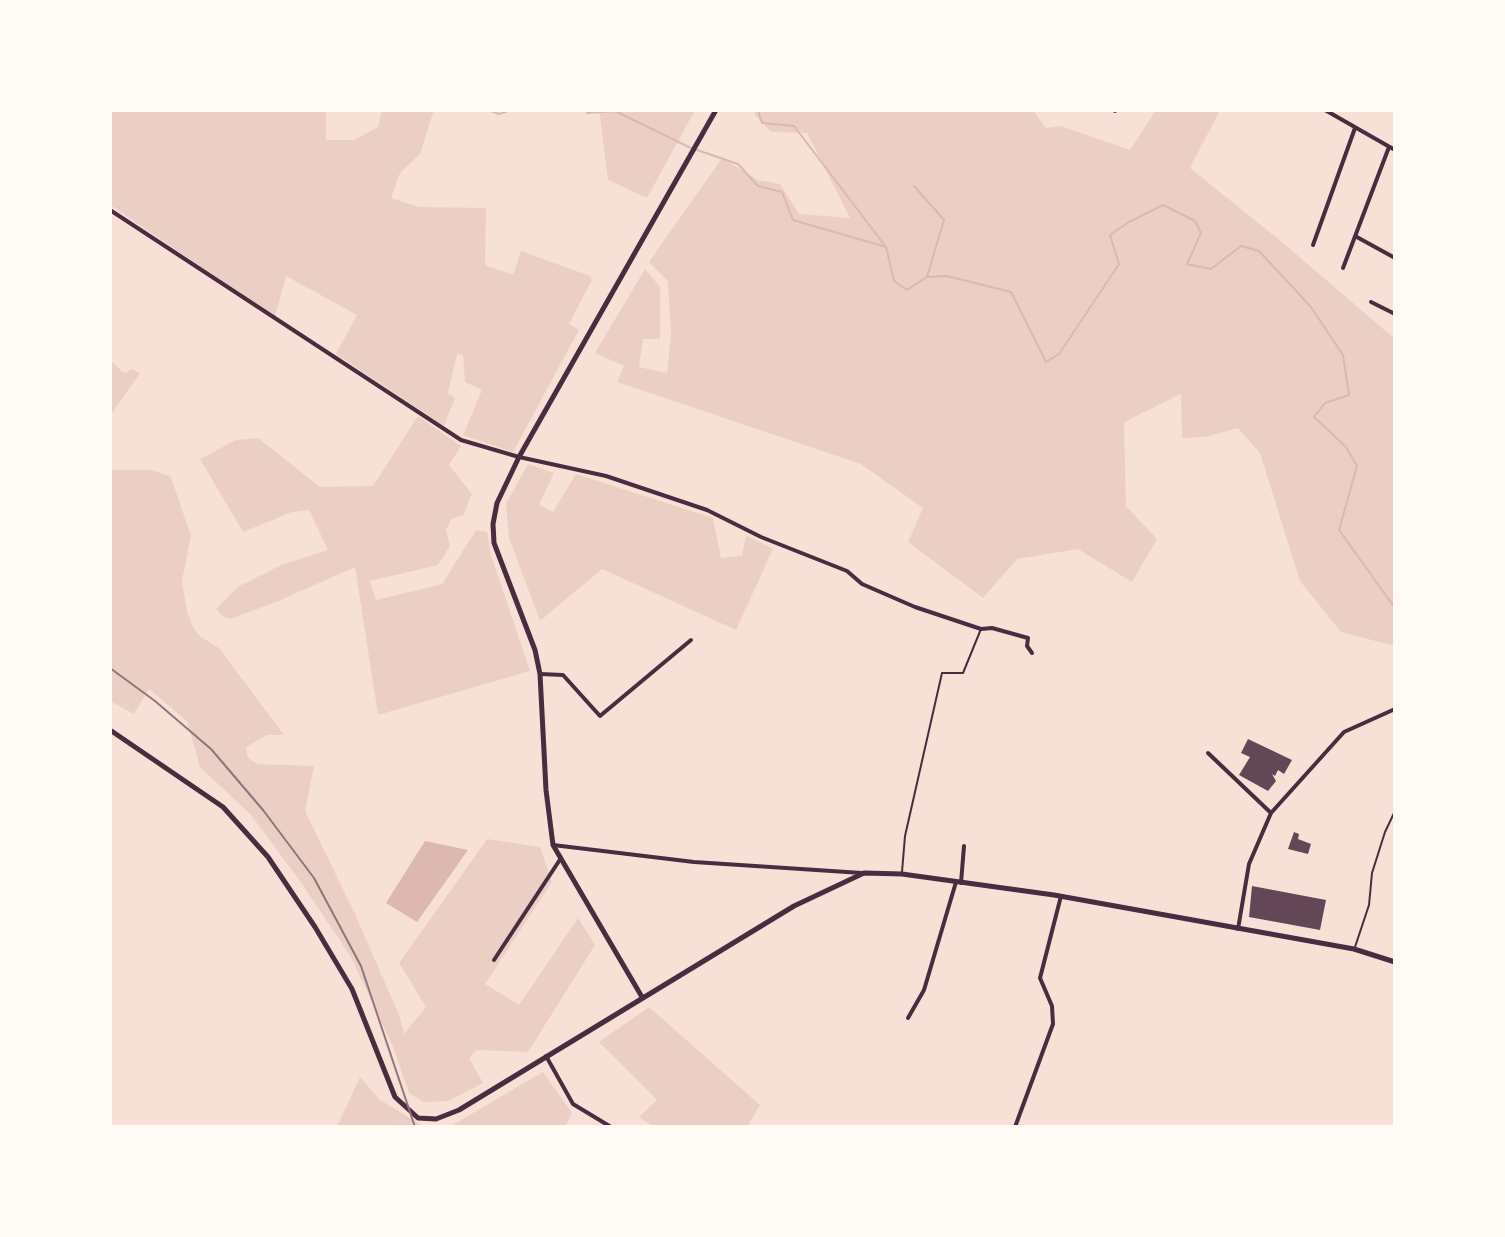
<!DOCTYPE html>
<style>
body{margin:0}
#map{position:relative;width:1505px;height:1237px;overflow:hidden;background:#f7e1d7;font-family:Helvetica,sans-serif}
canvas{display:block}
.frame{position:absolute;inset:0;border:112px solid #fffaf5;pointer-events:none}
</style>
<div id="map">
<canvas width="1505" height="1237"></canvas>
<div class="frame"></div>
</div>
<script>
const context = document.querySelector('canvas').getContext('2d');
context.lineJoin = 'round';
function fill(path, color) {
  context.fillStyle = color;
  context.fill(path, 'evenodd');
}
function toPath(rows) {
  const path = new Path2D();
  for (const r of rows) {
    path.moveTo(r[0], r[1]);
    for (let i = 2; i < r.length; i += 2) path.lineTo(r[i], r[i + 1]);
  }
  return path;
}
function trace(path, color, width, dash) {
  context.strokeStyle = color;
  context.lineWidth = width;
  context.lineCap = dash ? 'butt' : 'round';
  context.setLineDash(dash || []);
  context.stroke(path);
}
fill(toPath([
 [110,110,326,110,326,140,354,140,378,127,382,110,434,110,420,154,400,173,391,198,419,207,486,208,485,265,513,275,521,251,590,276,592,280,569,324,579,330,513,452,463,435,482,390,465,382,463,355,457,354,448,393,455,398,444,426,336,354,357,315,286,276,275,317,110,205],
 [599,110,695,110,647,198,608,180],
 [757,110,1033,110,1046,128,1061,126,1130,150,1156,110,1220,110,1190,168,1282,242,1395,339,1395,646,1341,632,1300,581,1260,453,1238,428,1205,437,1182,438,1181,394,1124,422,1126,506,1157,539,1132,582,1078,549,1017,559,983,598,908,542,923,508,861,464,617,382,624,366,595,353,645,269,660,287,660,339,643,339,639,367,667,373,671,334,668,281,649,262,722,158,758,180,780,184,799,214,850,218,807,133,771,132,754,114],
 [110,360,122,371,126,373,132,369,140,373,110,416],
 [418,416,461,446,449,465,472,494,463,515,451,519,446,530,450,546,438,565,370,581,376,600,442,584,476,530,487,532,491,555,530,671,378,715,355,567,276,602,230,619,222,616,216,609,239,586,281,565,328,550,309,510,292,512,243,532,200,459,236,440,258,438,320,487,373,486],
 [528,464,554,473,539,505,553,512,576,474,713,518,721,558,742,556,746,535,773,549,736,630,602,569,540,621,509,538,506,504],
 [110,470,152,470,171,477,191,536,182,581,187,612,194,629,201,637,219,648,284,735,267,735,246,747,248,758,258,764,314,766,305,811,355,914,399,1015,404,1034,426,1007,399,963,487,839,540,847,552,882,485,984,519,1005,578,918,595,945,528,1052,477,1050,469,1058,483,1083,448,1101,424,1102,409,1093,393,1047,351,957,300,881,251,815,200,767,187,721,149,689,134,714,110,701],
 [649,1007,760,1105,747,1127,654,1127,639,1117,657,1100,599,1042],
 [543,1072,572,1113,565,1127,427,1127,451,1126],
 [360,1077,380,1100,425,1127,337,1127]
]), '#ebcfc5');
fill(toPath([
 [425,841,468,850,417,922,386,903]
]), '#dcb8b0');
trace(toPath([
 [488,110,499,114,511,110],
 [587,110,587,113,615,111,691,148],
 [758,110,762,123,794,126,886,247,894,281,907,290,927,277,947,276,1011,292,1046,362,1059,354,1119,264,1110,235,1129,222,1163,205,1195,221,1201,233,1187,264,1211,269,1241,246,1259,251,1311,307,1343,355,1349,395,1325,403,1314,417,1346,447,1357,466,1339,530,1395,608],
 [1393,110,1395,114],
 [697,150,738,164,758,186,782,192,793,220,886,247],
 [914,186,944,220,927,277]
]), '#dcb8b0', 2);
fill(toPath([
 [1248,739,1292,760,1284,774,1278,770,1275,776,1272,774,1276,781,1268,791,1239,775,1250,757,1241,753],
 [1294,832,1299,834,1298,839,1311,844,1308,854,1288,849],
 [1252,886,1326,900,1320,930,1249,917]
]), '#644757');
trace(toPath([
 [902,872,905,836,942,673,963,673,981,629],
 [1355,947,1369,905,1372,873,1385,832,1395,811]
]), '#4a2c40', 2);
trace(toPath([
 [1325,110,1395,150],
 [1115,111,1115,110],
 [110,210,461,440,519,457,606,476,707,510,761,537,847,571,862,584,915,607,981,629,992,628,1028,638,1027,646,1032,653],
 [1355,236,1395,258],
 [1313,245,1355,128],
 [1343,268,1389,147],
 [1371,302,1395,314],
 [540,674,563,675,600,716,691,640],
 [1208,753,1271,813],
 [553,845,694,862,862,873],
 [961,883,964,846],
 [1238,929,1249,864,1271,813,1344,732,1395,709],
 [494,960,561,858],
 [908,1018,924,990,956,882],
 [546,1056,573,1104,611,1127],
 [1015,1127,1053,1024,1052,1006,1040,978,1061,896]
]), '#4a2c40', 4);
trace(toPath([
 [642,997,553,845,546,790,540,674,535,650,494,543,493,524,497,503,519,457,716,110]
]), '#4a2c40', 5);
trace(toPath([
 [110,730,223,807,268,857,315,927,352,989,395,1097,418,1118,436,1119,459,1110,794,906,864,873,902,874,1054,895,1354,949,1395,962]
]), '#4a2c40', 5);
trace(toPath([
 [110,668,155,701,211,749,263,810,314,878,361,966,415,1127]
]), '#8f747c', 2);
</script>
